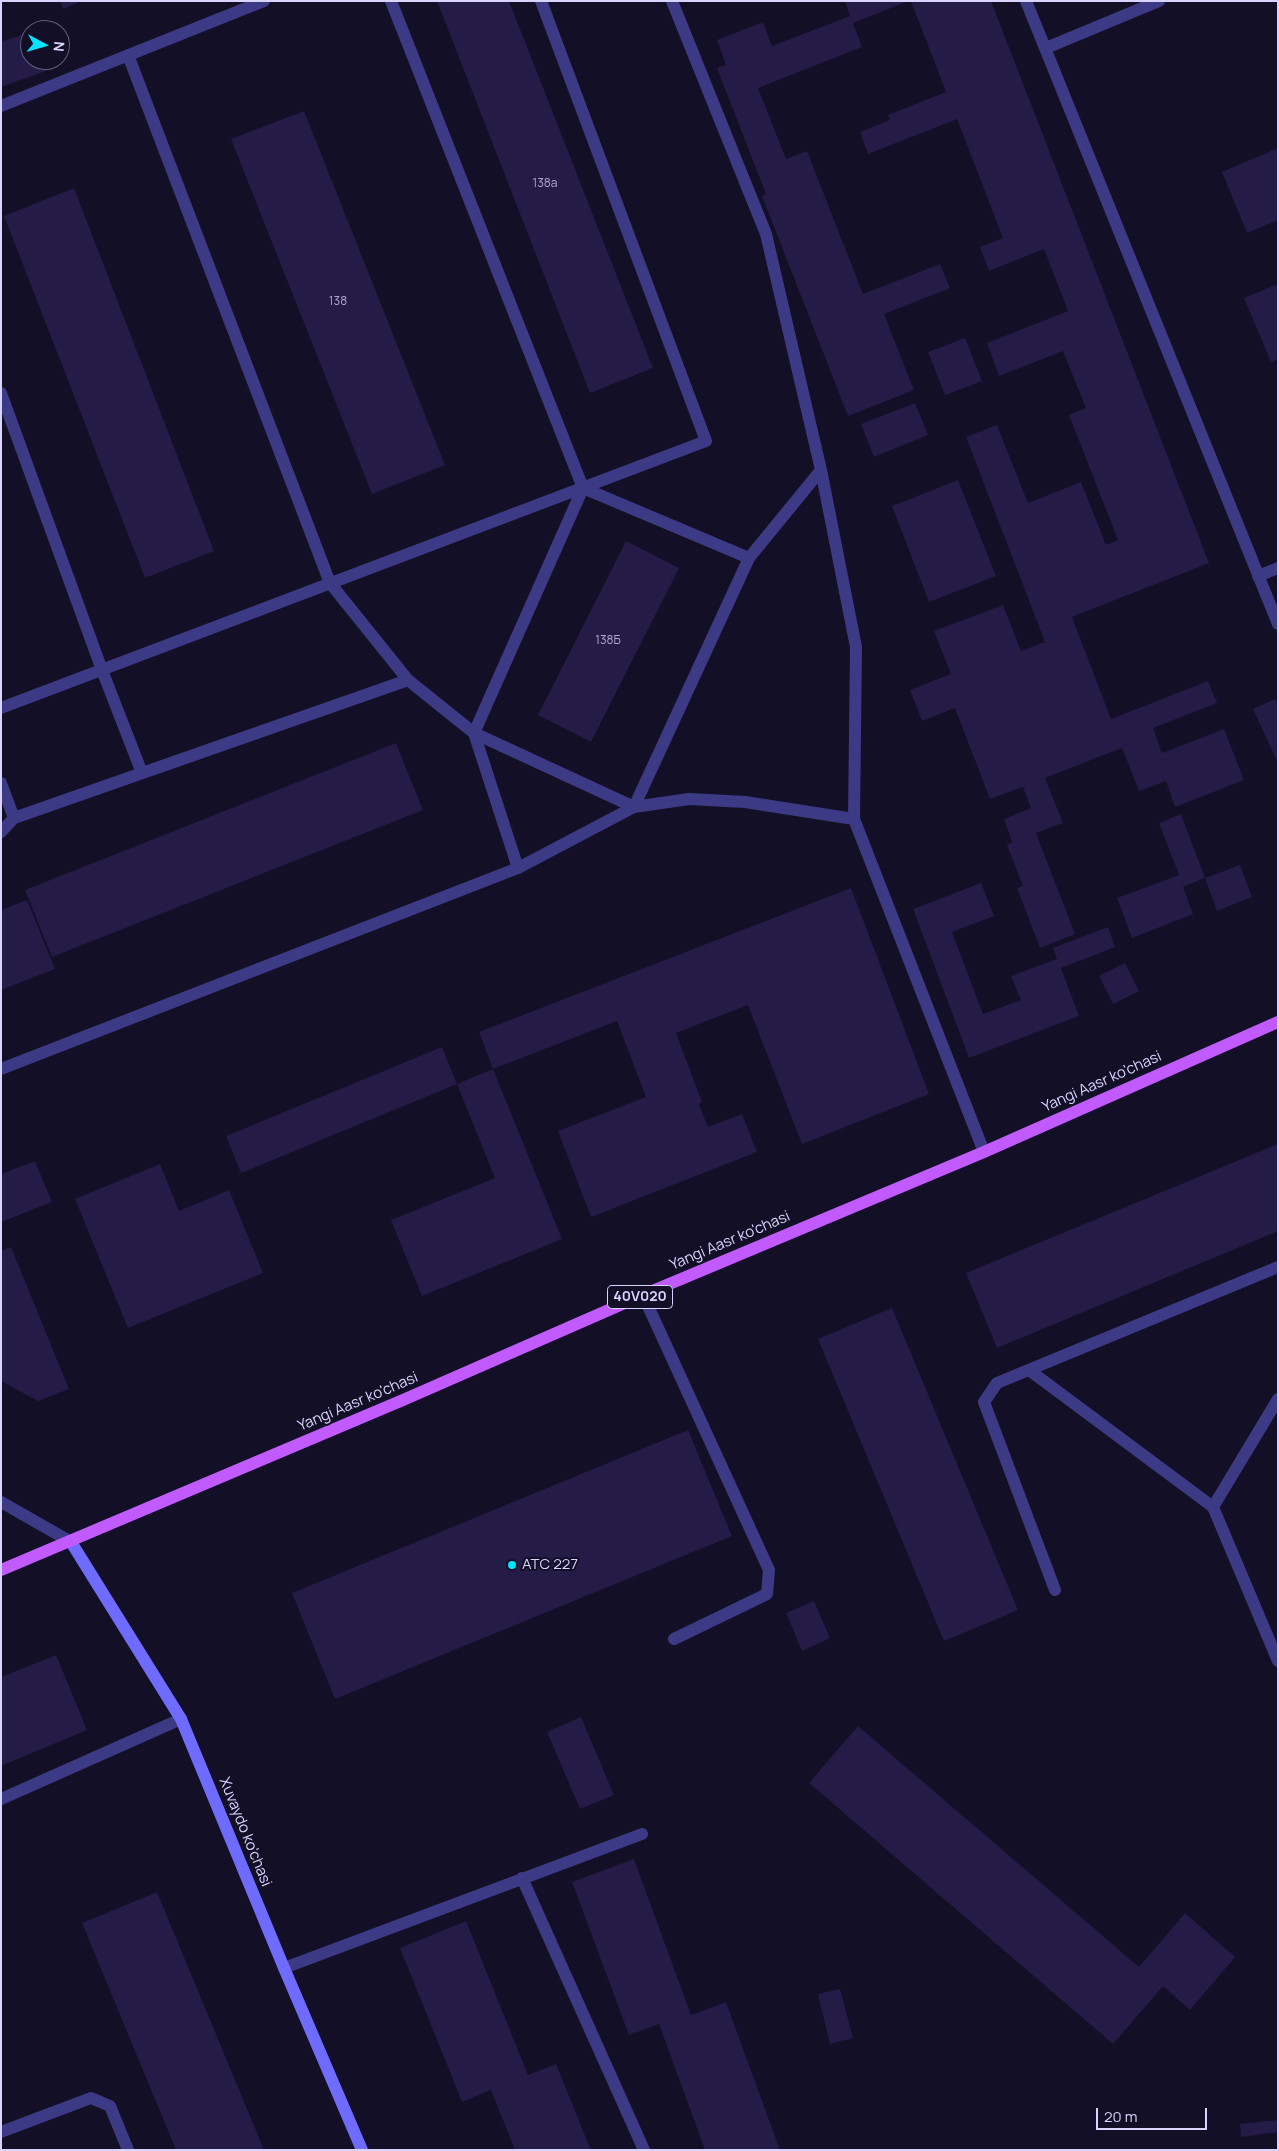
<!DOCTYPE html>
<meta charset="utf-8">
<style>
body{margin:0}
#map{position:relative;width:1279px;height:2151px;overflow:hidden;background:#130f26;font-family:Manrope,sans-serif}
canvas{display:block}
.frame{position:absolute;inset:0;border:2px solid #d9d4ff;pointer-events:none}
.north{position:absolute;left:20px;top:20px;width:50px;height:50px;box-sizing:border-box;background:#130f26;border:1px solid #625e7d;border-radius:50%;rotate:96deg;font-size:14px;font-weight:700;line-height:20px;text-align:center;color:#d9d4ff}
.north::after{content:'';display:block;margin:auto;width:18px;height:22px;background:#00e5ff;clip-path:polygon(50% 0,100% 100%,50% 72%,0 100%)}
.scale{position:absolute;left:1096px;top:2108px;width:111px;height:22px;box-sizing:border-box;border:2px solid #d9d4ff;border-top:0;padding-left:6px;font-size:15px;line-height:18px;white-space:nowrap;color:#d9d4ff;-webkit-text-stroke:4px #130f26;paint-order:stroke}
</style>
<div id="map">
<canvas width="1279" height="2151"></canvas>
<div class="frame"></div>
<div class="north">N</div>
<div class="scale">20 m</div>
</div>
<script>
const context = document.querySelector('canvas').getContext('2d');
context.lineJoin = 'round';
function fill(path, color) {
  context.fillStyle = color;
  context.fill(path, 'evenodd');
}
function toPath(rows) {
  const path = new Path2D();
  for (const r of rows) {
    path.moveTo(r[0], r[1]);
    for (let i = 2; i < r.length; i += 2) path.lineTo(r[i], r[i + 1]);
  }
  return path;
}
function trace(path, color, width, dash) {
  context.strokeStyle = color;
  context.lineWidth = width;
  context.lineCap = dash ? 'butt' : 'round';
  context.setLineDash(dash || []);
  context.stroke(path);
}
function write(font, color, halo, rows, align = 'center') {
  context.font = font + ' Manrope,sans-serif';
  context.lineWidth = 4;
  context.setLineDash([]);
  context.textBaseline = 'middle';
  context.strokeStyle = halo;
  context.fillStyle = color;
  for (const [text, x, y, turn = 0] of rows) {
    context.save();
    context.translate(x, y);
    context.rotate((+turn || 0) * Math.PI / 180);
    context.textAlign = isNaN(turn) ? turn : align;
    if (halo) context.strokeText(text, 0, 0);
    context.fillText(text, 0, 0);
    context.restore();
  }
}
fill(toPath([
 [60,1,82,1,63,9],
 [437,1,509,1,653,368,590,393],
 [845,1,909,1,853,23,862,47,758,88,786,159,807,151,863,294,940,264,950,288,884,314,914,390,848,416,762,196,766,194,717,68,726,65,717,40,763,22,772,46,850,16],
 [911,1,991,1,1209,563,1072,617,1111,719,1208,681,1217,703,1153,728,1162,753,1224,729,1244,780,1175,807,1166,781,1139,791,1122,748,1045,778,1063,823,1036,833,1075,934,1040,948,1017,888,1023,886,1007,845,1012,842,1004,819,1031,808,1023,787,990,799,955,708,922,721,910,690,951,674,934,631,1003,605,1021,651,1045,642,966,437,997,425,1028,503,1081,482,1106,545,1118,540,1069,415,1086,408,1063,351,999,376,987,343,1068,311,1044,249,989,271,980,247,1003,238,957,119,868,154,860,132,890,120,888,115,946,92],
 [30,32,30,60,57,60,60,66,1,87,1,42],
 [304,111,445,465,372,494,231,139],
 [1278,148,1278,220,1247,233,1222,172],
 [74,188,214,551,145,578,4,216],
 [1278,284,1278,359,1271,362,1244,298],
 [965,338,982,381,945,395,928,352],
 [915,403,928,435,874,457,861,424],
 [958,480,996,576,929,602,892,506],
 [626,541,679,568,591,742,538,715],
 [1275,699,1278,704,1278,763,1253,709],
 [396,743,423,810,52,957,25,890],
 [1181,814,1205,878,1183,887,1193,914,1132,938,1117,898,1179,875,1159,823],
 [1240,865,1252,897,1217,911,1205,878],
 [981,883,994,916,952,932,983,1014,1021,1000,1011,976,1057,959,1053,948,1108,927,1115,947,1061,968,1079,1016,969,1058,913,909],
 [851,888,929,1094,802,1144,748,1005,676,1033,702,1102,699,1104,708,1127,742,1114,757,1152,591,1217,558,1131,646,1097,617,1021,493,1069,479,1032],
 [27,900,55,969,1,990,1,910],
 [1125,963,1139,991,1113,1004,1099,976],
 [442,1047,457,1084,493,1069,562,1239,422,1296,391,1220,495,1178,457,1084,241,1173,226,1136],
 [1278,1144,1278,1231,997,1348,966,1273],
 [35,1161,52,1202,1,1222,1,1174],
 [160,1164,179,1211,229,1190,263,1273,128,1328,75,1199],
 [11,1247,69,1389,38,1401,1,1381,1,1251],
 [892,1308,1018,1610,944,1641,818,1339],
 [688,1430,732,1536,335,1699,292,1593],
 [814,1601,830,1638,802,1651,786,1613],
 [56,1655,87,1730,1,1766,1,1677],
 [581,1717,614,1795,580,1809,547,1732],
 [858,1726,1139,1967,1185,1913,1235,1957,1190,2010,1163,1986,1113,2044,809,1783],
 [634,1859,691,2015,726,2002,780,2150,705,2150,659,2024,629,2035,572,1882],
 [157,1892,264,2150,176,2150,82,1923],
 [466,1921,528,2075,556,2064,591,2150,515,2150,491,2090,462,2102,400,1948],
 [840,1989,853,2038,830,2044,818,1994],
 [1278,2120,1278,2132,1241,2137,1240,2124]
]), '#241b47');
trace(toPath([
 [391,1,583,488,474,733,634,807,749,558,583,488],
 [1046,48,1159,1],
 [128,55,330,583,408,680,474,733,518,868],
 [1,106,264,1],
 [1,393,102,670,142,773],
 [1,708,706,441,541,1],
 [1,783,14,818],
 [1,832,14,818,408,680],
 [643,1295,769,1570,767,1594,674,1639],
 [1029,1370,1213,1507,1278,1661],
 [1213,1507,1278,1399],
 [1055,1590,984,1402,997,1383,1278,1267],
 [522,1878,644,2150],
 [284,1968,642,1834],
 [1,2132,91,2098,110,2106,128,2150]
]), '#3d3a85', 12);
trace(toPath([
 [672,1,766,234,821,470,856,647,854,819,984,1152],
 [1026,1,1278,624],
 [749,558,821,470],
 [1258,576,1278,568],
 [1,1069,518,868,634,807,689,799,745,802,854,819],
 [1,1502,71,1542],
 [1,1799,181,1719]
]), '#3d3a85', 12);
trace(toPath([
 [71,1542,181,1719,284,1968,362,2150]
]), '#6f6bff', 12);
trace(toPath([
 [1,1570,403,1400,643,1295,984,1152,1278,1022]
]), '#c25bff', 12);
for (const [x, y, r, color] of [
 [512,1565,5,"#00e5ff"]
]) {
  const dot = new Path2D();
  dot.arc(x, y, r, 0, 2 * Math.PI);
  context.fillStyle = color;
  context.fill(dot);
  trace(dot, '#130f26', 2);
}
write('12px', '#aca6d1', null, [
 ["138a",545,184],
 ["138",338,302],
 ["138Б",608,641]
]);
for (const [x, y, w] of [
 [640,1297,65]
]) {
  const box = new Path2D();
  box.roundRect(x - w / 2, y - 11.5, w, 23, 4);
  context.fillStyle = '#130f26';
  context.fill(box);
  trace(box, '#d9d4ff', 1);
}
write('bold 14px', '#d9d4ff', null, [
 ["40V020",640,1297]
]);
write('15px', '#d9d4ff', '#130f26', [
 ["Yangi Aasr ko'chasi",1102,1082,-24],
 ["Yangi Aasr ko'chasi",730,1241,-23],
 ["Yangi Aasr ko'chasi",358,1402,-23],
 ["Xuvaydo ko'chasi",245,1832,68]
]);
write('15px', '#d9d4ff', '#130f26', [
 ["АТС 227",522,1565]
], 'left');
</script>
